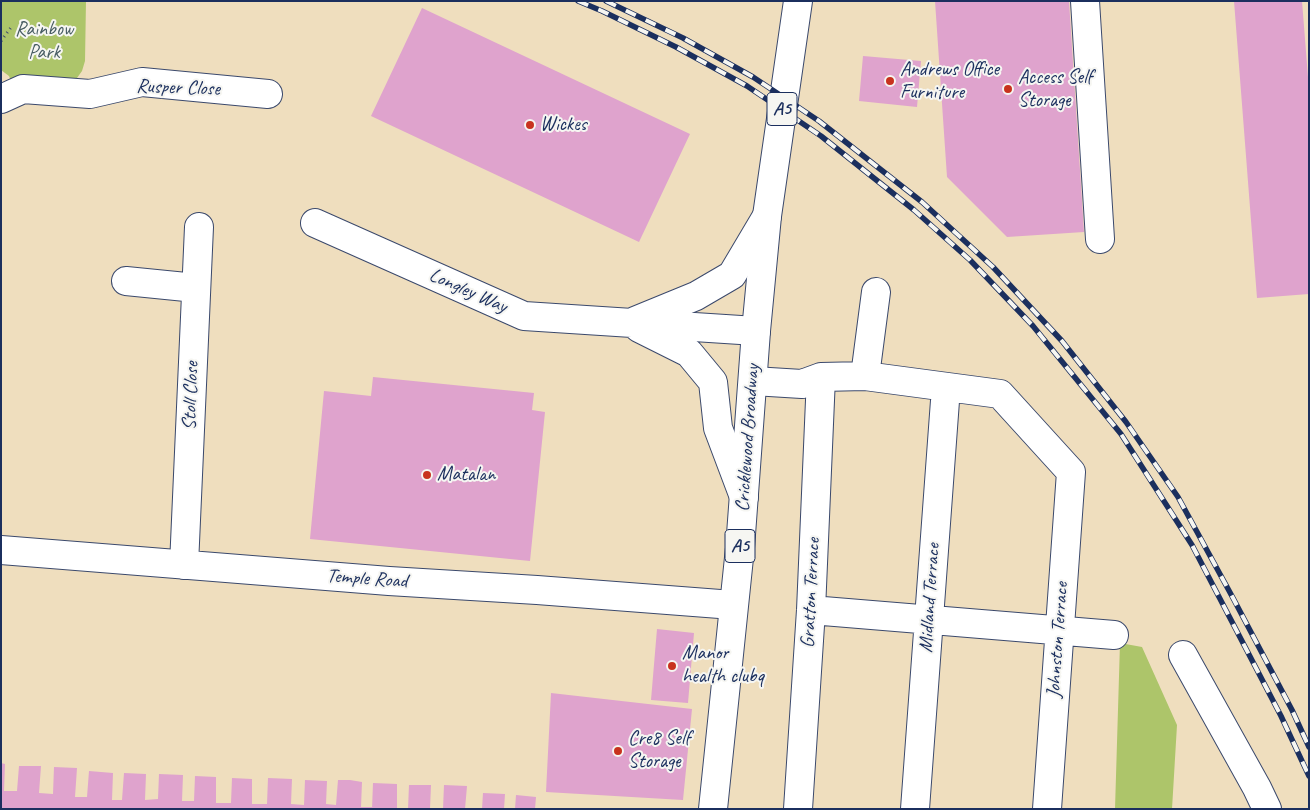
<!DOCTYPE html>
<style>
body{margin:0}
#map{position:relative;width:1310px;height:810px;overflow:hidden;background:#efdebe;font-family:Caveat,sans-serif}
canvas{display:block}
.frame{position:absolute;inset:0;border:2px solid #1b2f5e;pointer-events:none}
</style>
<div id="map">
<canvas width="1310" height="810"></canvas>
<div class="frame"></div>
</div>
<script>
const context = document.querySelector('canvas').getContext('2d');
context.lineJoin = 'round';
function fill(path, color) {
  context.fillStyle = color;
  context.fill(path, 'evenodd');
}
function toPath(rows) {
  const path = new Path2D();
  for (const r of rows) {
    path.moveTo(r[0], r[1]);
    for (let i = 2; i < r.length; i += 2) path.lineTo(r[i], r[i + 1]);
  }
  return path;
}
function trace(path, color, width, dash) {
  context.strokeStyle = color;
  context.lineWidth = width;
  context.lineCap = dash ? 'butt' : 'round';
  context.setLineDash(dash || []);
  context.stroke(path);
}
function write(font, color, halo, rows, align = 'center') {
  context.font = font + ' Caveat,sans-serif';
  context.lineWidth = 4;
  context.setLineDash([]);
  context.textBaseline = 'middle';
  context.strokeStyle = halo;
  context.fillStyle = color;
  for (const [text, x, y, turn = 0] of rows) {
    context.save();
    context.translate(x, y);
    context.rotate((+turn || 0) * Math.PI / 180);
    context.textAlign = isNaN(turn) ? turn : align;
    if (halo) context.strokeText(text, 0, 0);
    context.fillText(text, 0, 0);
    context.restore();
  }
}
fill(toPath([
 [1,1,86,1,85,61,82,71,77,78,69,81,11,81,9,76,1,70],
 [1120,643,1142,647,1177,725,1172,809,1115,809]
]), '#adc56a');
fill(toPath([
 [935,1,1069,1,1084,232,1007,237,947,177],
 [1234,1,1302,1,1309,90,1309,294,1257,298],
 [422,8,690,134,639,242,371,116],
 [863,56,921,61,917,107,859,101],
 [373,377,534,393,532,410,545,412,530,561,310,539,324,391,371,396],
 [657,629,694,633,688,703,651,700],
 [551,693,692,709,683,800,546,792],
 [1,763,5,764,4,791,17,791,19,766,41,766,39,793,53,794,54,767,77,768,75,797,87,797,89,771,113,773,112,800,122,800,124,773,146,774,145,800,158,799,159,774,183,775,182,801,194,801,195,776,216,777,216,803,231,803,232,778,252,779,252,804,267,804,268,778,292,779,291,804,304,805,305,780,327,781,326,804,336,805,338,780,350,780,362,782,361,807,372,807,372,809,1,809],
 [373,783,397,784,397,809,372,809],
 [409,785,431,785,430,809,408,809],
 [444,785,467,786,465,809,443,809],
 [483,793,505,794,504,809,482,809],
 [516,795,536,797,535,809,515,809]
]), '#dfa3cd');
const minor = toPath([
 [1085,1,1100,239],
 [1,99,23,89,90,94,142,82,268,94],
 [315,223,524,316,756,331],
 [126,281,196,288],
 [635,321,696,296,732,275,767,216],
 [639,328,689,353,713,382,718,428,744,497],
 [865,376,876,292],
 [753,381,802,384,821,377,865,376,1000,394,1071,472,1047,809],
 [1,550,389,581,537,590,733,605],
 [184,565,199,227],
 [811,610,1114,635],
 [1183,655,1257,788,1267,809],
 [798,809,811,610,821,377],
 [915,809,946,387]
]);
const major = toPath([
 [713,809,740,548,756,331,767,216,798,1]
]);
trace(minor, '#3b496c', 30);
trace(major, '#3b496c', 30);
trace(toPath([
 [1,41,12,26]
]), '#3b496c', 3, [1, 4]);
trace(minor, '#fff', 28);
trace(major, '#fff', 28);
const rail = toPath([
 [578,1,602,11,676,47,747,86,821,136,914,210,970,260,1033,326,1121,434,1192,545,1281,716,1309,776],
 [606,1,683,38,753,77,819,121,922,202,993,267,1062,341,1126,422,1178,497,1233,598,1292,710,1309,747]
]);
trace(rail, '#1b2f5e', 5.5);
trace(rail, '#f6f6f2', 4, [11]);
for (const [x, y, r, color] of [
 [890,81,5,"#c8321e"],
 [1008,89,5,"#c8321e"],
 [530,125,5,"#c8321e"],
 [427,475,5,"#c8321e"],
 [672,666,5,"#c8321e"],
 [618,751,5,"#c8321e"]
]) {
  const dot = new Path2D();
  dot.arc(x, y, r, 0, 2 * Math.PI);
  context.fillStyle = color;
  context.fill(dot);
  trace(dot, '#f6f6f2', 2);
}
for (const [x, y, w] of [
 [782,109,30],
 [740,546,30]
]) {
  const box = new Path2D();
  box.roundRect(x - w / 2, y - 16.5, w, 33, 4);
  context.fillStyle = '#f6f6f2';
  context.fill(box);
  trace(box, '#1b2f5e', 1);
}
write('bold 19px', '#1b2f5e', null, [
 ["A5",782,109],
 ["A5",740,546]
]);
write('20px', '#475c62', '#f6f6f2', [
 ["Rainbow",44,30],
 ["Park",44,53]
]);
write('20px', '#1b2f5e', '#f6f6f2', [
 ["Andrews Office",900,70],
 ["Furniture",900,93],
 ["Access Self",1018,78],
 ["Storage",1018,101],
 ["Wickes",540,125],
 ["Matalan",437,475],
 ["Manor",682,654],
 ["health clubq",682,677],
 ["Cre8 Self",628,739],
 ["Storage",628,762]
], 'left');
write('20px', '#1b2f5e', '#f6f6f2', [
 ["Rusper Close",178,88,2],
 ["Longley Way",468,291,24],
 ["Stoll Close",191,396,-88],
 ["Cricklewood Broadway",748,438,-86],
 ["Temple Road",367,579,4],
 ["Gratton Terrace",811,593,-87],
 ["Midland Terrace",930,598,-86],
 ["Johnston Terrace",1058,640,-86]
]);
</script>
